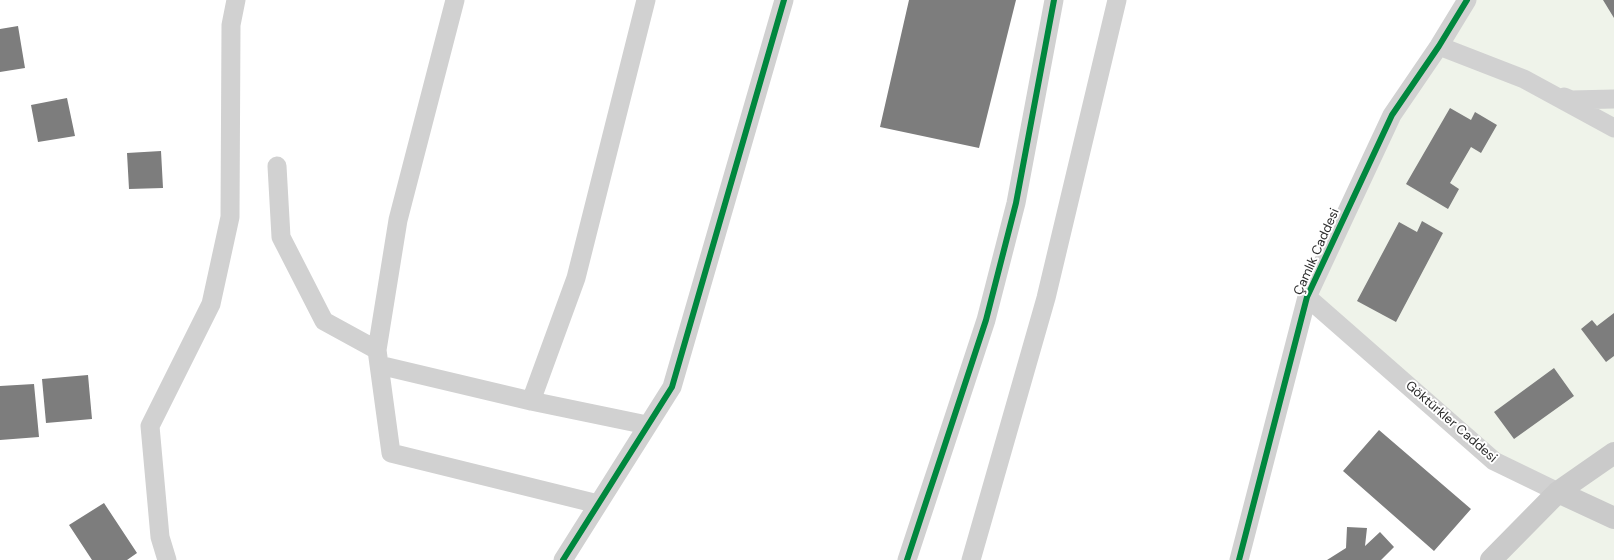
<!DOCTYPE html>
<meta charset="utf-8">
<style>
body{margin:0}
canvas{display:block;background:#fff}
</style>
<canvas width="1614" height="560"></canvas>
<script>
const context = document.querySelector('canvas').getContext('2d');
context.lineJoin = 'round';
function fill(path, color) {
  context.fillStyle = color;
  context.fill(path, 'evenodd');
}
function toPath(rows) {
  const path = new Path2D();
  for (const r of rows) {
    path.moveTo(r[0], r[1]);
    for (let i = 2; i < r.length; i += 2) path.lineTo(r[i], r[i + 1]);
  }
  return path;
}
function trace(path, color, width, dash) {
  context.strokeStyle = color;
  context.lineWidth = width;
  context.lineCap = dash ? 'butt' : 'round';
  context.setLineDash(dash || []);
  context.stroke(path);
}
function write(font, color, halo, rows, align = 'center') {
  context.font = font + ' "DM Sans",sans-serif';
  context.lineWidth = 4;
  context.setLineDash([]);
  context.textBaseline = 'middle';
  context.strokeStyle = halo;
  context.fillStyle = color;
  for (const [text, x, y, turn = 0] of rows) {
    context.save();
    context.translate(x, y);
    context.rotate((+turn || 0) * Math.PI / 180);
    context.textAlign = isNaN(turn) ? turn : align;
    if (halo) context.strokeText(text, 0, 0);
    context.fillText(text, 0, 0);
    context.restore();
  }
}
fill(toPath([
 [1467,0,1614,0,1614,560,1491,560,1558,492,1494,461,1307,297,1392,115]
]), '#eff3ea');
fill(toPath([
 [909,0,1016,0,979,148,880,127],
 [1603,0,1614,0,1614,18],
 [18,26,25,68,0,72,0,29],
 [67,98,75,136,38,142,31,105],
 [1450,108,1471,120,1475,112,1497,125,1481,153,1471,147,1450,183,1459,189,1448,209,1406,184],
 [161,151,163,188,129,189,127,153],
 [1422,221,1443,233,1396,322,1357,301,1399,222,1417,232],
 [1614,313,1614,356,1606,362,1581,329,1592,320,1597,326],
 [1554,368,1574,396,1514,439,1494,412],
 [88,375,92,419,46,423,42,379],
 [34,384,39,437,0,440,0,386],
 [1379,430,1471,509,1434,551,1343,471],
 [104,503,137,553,127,560,92,560,69,525],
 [1347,527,1367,528,1365,546,1380,532,1394,547,1381,560,1327,560,1346,548]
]), '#7d7d7d');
trace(toPath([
 [1439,46,1524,79,1614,128],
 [1564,97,1571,100,1614,99],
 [277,166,281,237,324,321,377,350,391,453,598,504],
 [1307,297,1494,461,1558,492],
 [377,350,398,220,455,0],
 [379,365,531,401,647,425],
 [531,401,576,278,646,0],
 [167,560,160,537,150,426,211,304,230,217,231,25,236,0],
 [563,560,672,387,784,0],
 [907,560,986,320,1016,203,1054,0],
 [971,560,1046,298,1117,0],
 [1239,560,1307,297,1392,115,1439,46,1467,0]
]), '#d1d1d1', 19);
trace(toPath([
 [1558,492,1614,518],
 [1491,560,1558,492,1614,453]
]), '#cacaca', 22);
trace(toPath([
 [563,560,672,387,784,0],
 [907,560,986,320,1016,203,1054,0],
 [1239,560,1307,297,1392,115,1439,46,1467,0]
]), '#00873e', 6);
write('13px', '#2c2c2c', '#fff', [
 ["Çamlık Caddesi",1317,252,-66],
 ["Göktürkler Caddesi",1451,422,41]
]);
</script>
